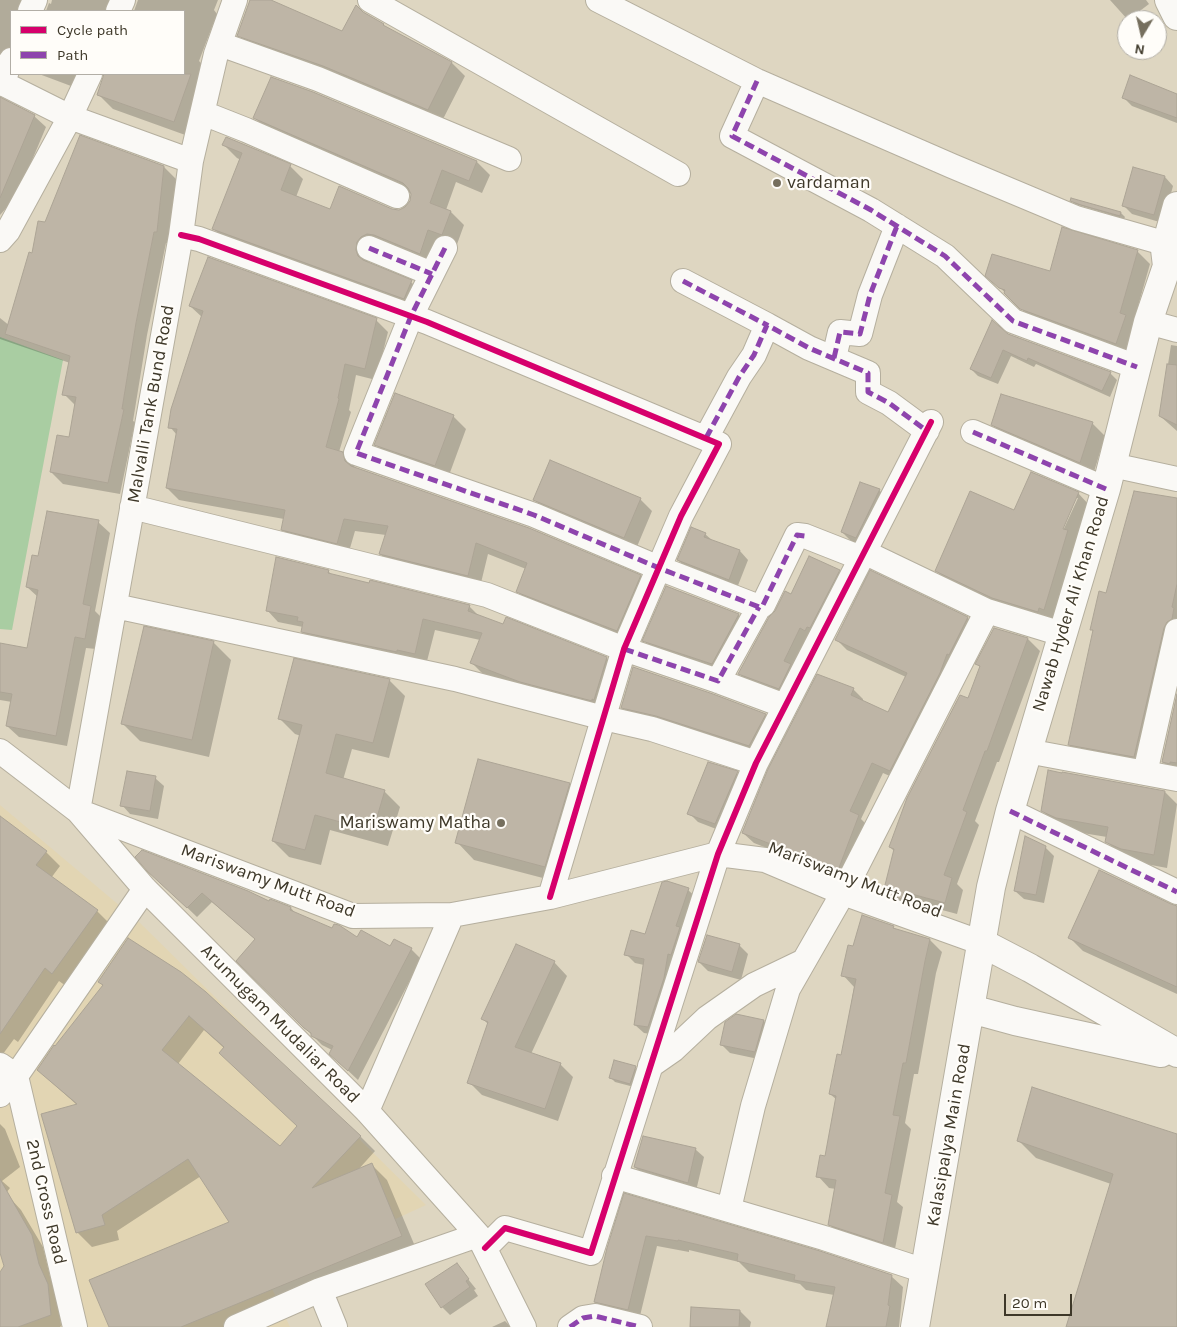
<!DOCTYPE html>
<style>
body{margin:0}
#map{position:relative;width:1177px;height:1327px;overflow:hidden;background:#ded6c1;font-family:Karla,sans-serif}
canvas{display:block}
.legend{position:absolute;left:10px;top:10px;width:175px;height:65px;box-sizing:border-box;background:#fffdf9;border:1px solid #b2aea6;margin:0;padding:6px 9px;list-style:none;font-size:15px;color:#3e3829}
.legend li{display:flex;align-items:center;gap:10px;height:25px}
.legend b{width:25px;border:1px solid #b2aea6}
.north{position:absolute;left:1117px;top:10px;width:50px;height:50px;box-sizing:border-box;background:#fffdf9;border:1px solid #b2aea6;border-radius:50%;rotate:189deg;font-size:14px;font-weight:700;line-height:20px;text-align:center;color:#3e3829}
.north::after{content:'';display:block;margin:auto;width:18px;height:22px;background:#766f5e;clip-path:polygon(50% 0,100% 100%,50% 72%,0 100%)}
.scale{position:absolute;left:1004px;top:1294px;width:68px;height:22px;box-sizing:border-box;border:2px solid #3e3829;border-top:0;padding-left:6px;font-size:15px;line-height:18px;white-space:nowrap;color:#3e3829;-webkit-text-stroke:4px #fffdf9;paint-order:stroke}
</style>
<div id="map">
<canvas width="1177" height="1327"></canvas>
<ul class="legend">
<li><b style="height:6px;background:#d6006c"></b>Cycle path</li>
<li><b style="height:6px;background:#8e44ad"></b>Path</li>
</ul>
<div class="north">N</div>
<div class="scale">20 m</div>
</div>
<script>
const context = document.querySelector('canvas').getContext('2d');
context.lineJoin = 'round';
function fill(path, color) {
  context.fillStyle = color;
  context.fill(path, 'evenodd');
}
function toPath(rows) {
  const path = new Path2D();
  for (const r of rows) {
    path.moveTo(r[0], r[1]);
    for (let i = 2; i < r.length; i += 2) path.lineTo(r[i], r[i + 1]);
  }
  return path;
}
function trace(path, color, width, dash) {
  context.strokeStyle = color;
  context.lineWidth = width;
  context.lineCap = dash ? 'butt' : 'round';
  context.setLineDash(dash || []);
  context.stroke(path);
}
function write(font, color, halo, rows, align = 'center') {
  context.font = font + ' Karla,sans-serif';
  context.lineWidth = 4.5;
  context.setLineDash([]);
  context.textBaseline = 'middle';
  context.strokeStyle = halo;
  context.fillStyle = color;
  for (const [text, x, y, turn = 0] of rows) {
    context.save();
    context.translate(x, y);
    context.rotate((+turn || 0) * Math.PI / 180);
    context.textAlign = isNaN(turn) ? turn : align;
    if (halo) context.strokeText(text, 0, 0);
    context.fillText(text, 0, 0);
    context.restore();
  }
}
fill(toPath([
 [0,805,139,922,426,1205,267,1278,290,1327,0,1327]
]), '#e2d5b3');
fill(toPath([
 [0,337,63,360,12,630,0,629]
]), '#a9cda2');
fill(toPath([
 [0,0,32,0,36,11,11,11,11,65,0,62],
 [52,0,116,0,112,11,46,11,49,3,51,4],
 [138,0,218,0,214,10,217,14,199,61,211,73,188,136,113,109,98,94,106,74,184,74,184,11,134,11],
 [252,0,268,0,343,33,364,14,387,29,452,63,465,76,441,123,252,48,239,35],
 [1110,0,1146,0,1149,4,1128,20],
 [39,74,93,74,87,92],
 [1177,96,1177,123,1132,106,1123,97],
 [0,100,34,116,46,127,17,196,0,215],
 [255,118,477,162,490,175,482,193,456,182,446,210,451,212,464,225,456,247,433,266,369,256,368,264,411,282,424,295,417,311,227,242,214,229,241,160,237,158,224,145,290,166,303,179,296,197,331,211,399,211,405,208,411,202,412,194,268,131],
 [164,167,176,179,168,243,166,243,147,335,133,421,135,422,120,494,63,484,51,472,70,439,76,406,64,394,70,363,0,339,0,318,10,326,33,255,46,224],
 [1165,177,1173,186,1163,223,1132,214,1124,206],
 [1071,200,1121,213,1125,217,1124,219,1075,204],
 [1137,251,1150,264,1133,324,1138,329,1128,356,1035,322,987,275,1051,272],
 [190,306,376,320,388,332,376,380,356,375,349,410,351,412,339,452,342,453,354,465,355,469,640,576,652,588,629,642,529,603,517,591,526,569,488,554,480,587,392,565,380,554,386,535,355,531,348,555,294,541,282,529,284,519,179,500,167,488,177,435,170,427,203,318],
 [1008,335,1110,373,1117,380,1110,397,1036,364,1034,367,1011,356,998,384,978,376,971,369],
 [1171,345,1177,346,1177,431,1160,416],
 [453,416,466,429,448,478,389,458,376,444],
 [1092,423,1105,436,1093,475,1006,438,993,425],
 [879,490,888,499,865,546,851,541,842,532],
 [1078,493,1091,507,1076,540,1081,545,1051,625,949,584,936,570,1015,512],
 [1075,498,1078,498,1061,535,1059,534],
 [640,499,652,511,636,549,546,511,535,500],
 [1177,500,1177,644,1149,771,1084,759,1069,744,1094,632,1092,630,1107,595],
 [98,522,110,533,95,611,102,618,96,649,86,648,67,746,19,737,7,726,12,702,0,700,0,644,28,649,38,597,27,587],
 [705,534,713,541,740,551,748,560,737,588,687,569,678,560],
 [328,571,332,575,469,606,480,617,607,658,618,670,606,710,483,674,472,663,480,640,435,630,426,665,313,643,302,631,303,627,278,622,267,610],
 [839,571,850,582,790,699,750,685,739,673,776,612,792,596],
 [871,572,968,618,978,629,901,781,883,773,861,819,869,827,848,883,818,871,813,866,754,843,743,833,853,689,863,699,863,701,889,713,906,677,847,650,836,639],
 [667,587,739,615,747,624,720,672,653,649,644,640],
 [995,629,1028,639,1040,651,999,762,997,762,975,821,979,825,957,884,963,890,957,914,916,903,913,910,896,904,884,892,895,852,890,847,969,700,981,668,977,664],
 [214,643,231,660,209,757,140,741,123,724],
 [389,680,405,696,389,758,352,749,343,780,384,791,400,807,388,846,330,830,321,865,289,857,273,841,301,736,295,734,279,718],
 [1177,699,1177,776,1163,762],
 [622,707,765,715,774,723,758,754,631,716],
 [737,773,746,781,724,832,698,822,689,813],
 [155,778,164,786,158,819,130,814,122,805],
 [569,785,586,802,562,883,474,860,457,842],
 [1165,792,1177,804,1167,868,1135,862,1120,855,1107,842,1107,837,1070,831,1055,824,1042,810],
 [0,817,46,852,60,866,51,878,97,911,111,925,66,986,59,981,18,1042,14,1039,0,1058],
 [1045,847,1054,856,1044,903,1024,899,1015,891],
 [148,870,269,902,270,901,291,908,296,914,357,939,391,948,411,949,421,959,358,1080,340,1063,332,1050,322,1045,238,961,256,940,212,902,197,917],
 [688,890,697,898,657,1035,644,1033,635,1025,644,965,635,963,626,954,646,936],
 [1177,907,1177,994,1083,951,1069,937],
 [893,927,896,930,930,940,942,952,936,973,918,1074,914,1074,905,1123,911,1129,897,1202,903,1207,894,1254,841,1236,829,1224,836,1189,829,1188,818,1176,826,1157,837,1100,830,1094,842,1056,854,987,843,975,853,948],
 [708,936,740,946,748,954,741,980,708,971,699,962],
 [128,940,360,1136,375,1151,357,1171,372,1165,387,1180,417,1251,232,1327,110,1327,231,1222,201,1176,117,1231,119,1240,92,1247,77,1232,77,1105,38,1070,104,986,99,982],
 [204,1030,224,1048,298,1127,280,1147,178,1064],
 [554,962,567,976,531,1054,560,1064,573,1077,558,1121,482,1095,469,1082,488,1024,483,1019],
 [736,1016,764,1021,772,1030,763,1060,730,1053,721,1044],
 [635,1068,639,1072,634,1087,615,1082,611,1078],
 [0,1124,5,1129,20,1167,2,1181,10,1188,2,1198,10,1198,21,1210,43,1247,50,1276,59,1297,61,1326,60,1327,7,1327,0,1323,0,1299,21,1319,0,1249],
 [1177,1135,1177,1327,1067,1327,1111,1184,1036,1158,1018,1140],
 [695,1149,704,1157,696,1191,644,1176,635,1167],
 [625,1195,891,1276,903,1287,899,1327,828,1327,834,1295,806,1290,800,1284,749,1272,739,1262,689,1250,689,1252,657,1246,639,1320,607,1313,596,1302],
 [456,1264,476,1289,474,1290,478,1296,450,1315,442,1307],
 [740,1311,751,1322,750,1327,691,1327],
 [505,1321,511,1327,492,1327]
]), '#0003');
const building = toPath([
 [250,0,271,0,342,31,356,5,363,12,384,24,383,25,452,62,428,110,323,66,237,36,250,0],
 [104,74,191,74,174,122,97,95,104,74],
 [1130,75,1177,94,1177,118,1122,98,1130,75],
 [271,77,313,92,477,161,469,181,442,170,430,203,451,211,442,235,428,230,420,254,374,235,367,234,361,237,357,242,356,250,358,256,363,260,412,280,404,299,212,229,242,153,222,145,226,137,291,164,281,190,330,209,339,186,392,209,399,210,405,207,410,201,411,194,408,188,403,183,253,118,271,77],
 [0,97,35,115,0,198,0,97],
 [80,135,164,166,157,232,154,232,136,323,122,409,124,409,108,483,50,472,57,435,69,437,76,397,62,395,70,356,5,334,29,252,32,253,38,221,45,222,80,135],
 [1133,167,1165,176,1154,215,1122,206,1133,167],
 [1071,198,1121,212,1120,216,1081,205,1070,201,1071,198],
 [1062,227,1138,250,1120,313,1126,315,1116,344,1020,309,1004,293,1005,290,999,288,985,276,992,254,1050,271,1062,227],
 [208,257,377,318,365,369,345,364,338,398,339,399,326,447,343,452,345,461,351,466,529,528,641,575,617,631,516,592,527,563,476,543,468,576,379,554,388,526,344,519,337,544,281,530,285,510,166,488,177,429,168,428,171,409,203,311,189,306,208,257],
 [992,320,1008,334,1111,372,1102,391,1028,358,1027,361,1003,350,991,378,970,369,992,320],
 [1167,364,1177,365,1177,425,1159,416,1167,364],
 [395,393,454,415,435,466,374,445,395,393],
 [1001,394,1093,422,1080,463,991,425,1001,394],
 [550,460,641,498,624,538,533,500,550,460],
 [1031,472,1079,492,1063,529,1068,530,1044,610,1039,608,1038,612,992,598,935,571,970,491,1014,510,1031,472],
 [860,482,880,489,856,538,841,532,860,482],
 [1134,491,1177,498,1177,584,1172,607,1174,608,1172,619,1167,622,1164,628,1134,757,1068,745,1093,630,1090,630,1099,591,1106,593,1134,491],
 [47,511,99,520,83,604,91,606,85,639,75,637,56,736,6,726,12,694,0,692,0,643,27,648,38,590,26,587,32,555,38,556,47,511],
 [691,527,706,533,704,537,740,550,729,580,677,560,691,527],
 [809,556,840,570,810,628,807,627,805,631,800,628,784,661,791,664,779,689,738,674,769,617,775,611,785,591,791,594,809,556],
 [276,557,329,570,328,573,369,583,370,580,470,605,468,611,503,624,506,617,607,657,594,700,592,699,592,701,520,682,470,663,482,633,423,619,415,654,397,650,397,652,301,632,303,622,297,621,298,617,266,611,276,557],
 [870,570,968,617,949,655,947,654,940,673,890,771,872,763,850,811,859,815,837,873,806,861,807,858,742,833,768,769,817,674,854,688,851,695,888,712,907,673,835,640,870,570],
 [666,586,739,614,712,664,642,641,666,586],
 [144,626,214,641,192,740,121,724,144,626],
 [994,628,1028,638,987,751,985,751,963,810,967,812,944,875,952,878,945,903,904,892,902,899,883,893,894,849,889,847,907,798,960,695,968,698,980,666,975,664,994,628],
 [294,658,390,679,373,743,336,734,326,773,385,790,373,831,315,815,305,850,272,841,302,725,278,719,294,658],
 [633,667,713,694,766,714,749,746,656,716,621,708,633,667],
 [1177,694,1177,763,1170,762,1170,764,1162,762,1177,694],
 [478,759,570,783,545,867,455,843,478,759],
 [708,762,738,771,715,824,687,814,708,762],
 [1048,770,1062,773,1062,772,1165,791,1154,855,1121,849,1105,842,1108,827,1056,818,1041,811,1048,770],
 [127,771,156,776,150,811,120,806,127,771],
 [0,816,47,851,36,865,98,910,52,974,45,968,0,1034,0,816],
 [1025,836,1046,846,1036,895,1014,891,1025,836],
 [142,850,248,891,269,901,270,899,291,907,290,910,332,928,334,924,339,925,357,937,361,930,390,946,394,939,412,948,348,1071,329,1054,333,1046,311,1036,311,1033,304,1028,236,961,255,939,202,893,187,908,147,871,135,857,142,850],
 [1099,870,1171,904,1177,906,1177,987,1068,938,1099,870],
 [667,881,689,888,676,926,680,927,671,955,668,954,664,978,648,1027,634,1025,644,959,624,955,631,930,645,934,662,882,667,881],
 [862,915,894,926,893,928,930,939,925,961,906,1063,903,1063,893,1115,900,1116,885,1193,892,1195,883,1243,828,1225,836,1180,816,1177,820,1155,825,1156,836,1096,829,1094,837,1054,841,1055,856,979,841,976,848,945,853,946,862,915],
 [707,935,740,944,732,972,698,962,707,935],
 [128,938,181,972,206,992,361,1136,312,1188,372,1163,402,1236,181,1327,109,1327,89,1280,229,1222,188,1159,102,1215,105,1225,76,1233,41,1114,77,1104,37,1070,54,1045,55,1046,103,985,98,982,128,938],
 [189,1016,224,1047,219,1053,297,1126,280,1146,162,1050,189,1016],
 [516,944,555,961,515,1047,561,1063,545,1109,467,1083,488,1022,481,1019,516,944],
 [736,1014,764,1020,755,1052,720,1045,725,1022,736,1014],
 [614,1060,636,1066,630,1084,609,1078,614,1060],
 [1032,1087,1177,1134,1177,1327,1066,1327,1113,1174,1017,1141,1032,1087],
 [643,1136,696,1148,688,1183,634,1167,643,1136],
 [0,1179,32,1235,39,1264,48,1284,51,1315,18,1327,0,1327,0,1272,4,1266,0,1253,0,1179],
 [624,1193,820,1251,892,1275,888,1305,890,1306,886,1327,826,1327,835,1287,794,1280,795,1275,737,1261,738,1254,678,1240,678,1241,646,1236,628,1310,594,1302,607,1248,624,1193],
 [457,1263,469,1279,466,1281,470,1287,441,1308,425,1284,457,1263],
 [691,1307,740,1310,739,1327,690,1327,691,1307]
]);
fill(building, '#beb5a6');
trace(building, '#aca495', 1);
const minor = toPath([
 [370,0,678,174],
 [598,0,757,81,952,166,1076,218,1167,244],
 [30,11,35,0],
 [118,11,123,0],
 [220,44,318,79,509,159],
 [757,81,732,136,871,210,945,256,1013,321,1137,367],
 [0,82,70,117,191,161],
 [2,84,11,60],
 [203,113,246,130,397,196],
 [181,235,199,239,427,322,719,444,681,516,624,649,550,897],
 [0,240,8,231,70,117,90,74],
 [369,248,432,274],
 [445,248,411,316,356,453,534,515,659,568,759,607,763,605,797,535,805,536,861,558],
 [683,281,767,325],
 [1148,322,1177,330],
 [834,358,840,332,860,334,870,295,897,226],
 [973,432,1106,489],
 [706,438,739,377,754,355,767,325,809,348,868,373,868,392,889,403,927,431],
 [1112,465,1177,479],
 [132,507,487,595,624,649,718,681,785,706],
 [864,552,987,611,1062,634],
 [115,606,455,679,604,718,652,729,756,763],
 [718,681,759,607],
 [0,751,78,811,145,889,367,1111,478,1235,524,1327],
 [1027,751,1177,779],
 [1145,773,1177,631],
 [78,811,353,916,452,915,550,897,718,854,765,860,843,893,982,943],
 [78,811,181,235,191,161,216,54,235,0],
 [1010,811,1177,892],
 [0,1065,16,1076,75,1327],
 [650,1066,673,1050,707,1018,754,985,804,961],
 [0,1095,16,1076,145,889],
 [367,1111,452,915],
 [614,1176,824,1238,925,1271],
 [729,1209,753,1106,788,989,843,893,987,611],
 [485,1248,505,1228,591,1253,718,854,756,763,931,422],
 [320,1290,335,1327],
 [236,1327,320,1290,478,1235],
 [570,1327,583,1318,595,1316,640,1327]
]);
const major = toPath([
 [1169,0,1177,16],
 [1167,266,1165,249,1177,206],
 [982,943,1030,968,1177,1053],
 [971,1009,1015,1021,1161,1053],
 [915,1327,991,887,1010,811,1106,489,1148,322,1167,266,1177,256]
]);
trace(minor, '#b5af9e', 26);
trace(major, '#b5af9e', 30);
trace(minor, '#faf9f6', 24);
trace(major, '#faf9f6', 28);
trace(toPath([
 [757,81,732,136,871,210,945,256,1013,321,1137,367],
 [369,248,432,274],
 [445,248,411,316,356,453,534,515,659,568,759,607,763,605,797,535,805,536],
 [683,281,767,325],
 [834,358,840,332,860,334,870,295,897,226],
 [973,432,1106,489],
 [706,438,739,377,754,355,767,325,809,348,868,373,868,392,889,403,927,431],
 [624,649,718,681,759,607],
 [1010,811,1177,892],
 [570,1327,583,1318,595,1316,640,1327]
]), '#8e44ad', 5, [10, 5]);
trace(toPath([
 [181,235,199,239,427,322,719,444,681,516,624,649,550,897],
 [485,1248,505,1228,591,1253,718,854,756,763,931,422]
]), '#d6006c', 6);
for (const [x, y, r, color] of [
 [777,183,5,"#766f5e"],
 [501,823,5,"#766f5e"]
]) {
  const dot = new Path2D();
  dot.arc(x, y, r, 0, 2 * Math.PI);
  context.fillStyle = color;
  context.fill(dot);
  trace(dot, '#fffdf9', 2);
}
write('18px', '#3e3829', '#fffdf9', [
 ["vardaman",787,183],
 ["Mariswamy Matha",491,823,"right"]
], 'left');
write('18px', '#3e3829', '#fffdf9', [
 ["Malvalli Tank Bund Road",151,404,-80],
 ["Nawab Hyder Ali Khan Road",1071,604,-73],
 ["Mariswamy Mutt Road",855,880,21],
 ["Mariswamy Mutt Road",268,881,20],
 ["Arumugam Mudaliar Road",280,1024,45],
 ["Kalasipalya Main Road",949,1135,-80],
 ["2nd Cross Road",46,1202,77]
]);
</script>
